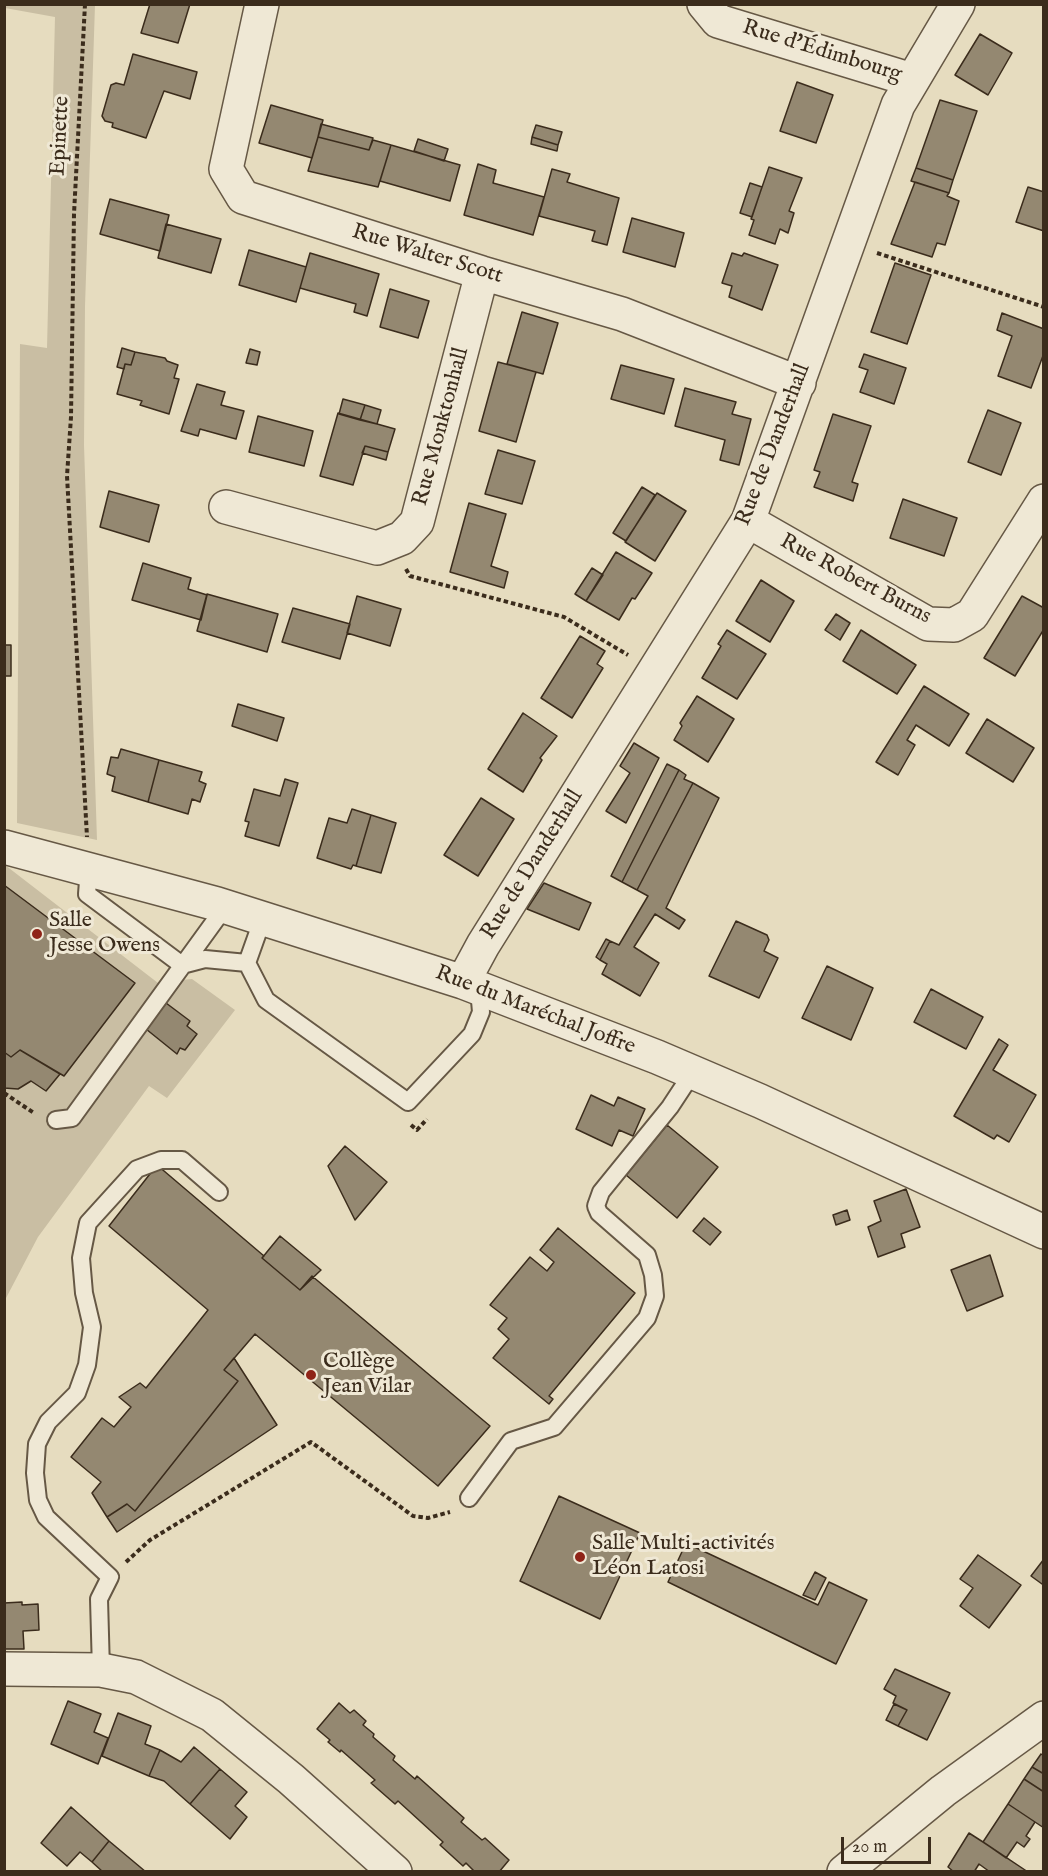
<!DOCTYPE html>
<meta charset="utf-8">
<style>
body{margin:0}
#map{position:relative;width:1048px;height:1876px;overflow:hidden;background:#e6dcbf;font-family:"IM FELL English",serif}
canvas{display:block}
.frame{position:absolute;inset:0;border:6px solid #3b2c1c;pointer-events:none}
.scale{position:absolute;left:841px;top:1837px;width:90px;height:27px;box-sizing:border-box;border:3px solid #3b2c1c;border-top:0;padding-left:8px;font-size:18px;line-height:21px;white-space:nowrap;color:#3b2c1c;-webkit-text-stroke:4px #efe8d5;paint-order:stroke}
</style>
<div id="map">
<canvas width="1048" height="1876"></canvas>
<div class="frame"></div>
<div class="scale">20 m</div>
</div>
<script>
const context = document.querySelector('canvas').getContext('2d');
context.lineJoin = 'round';
function fill(path, color) {
  context.fillStyle = color;
  context.fill(path, 'evenodd');
}
function toPath(rows) {
  const path = new Path2D();
  for (const r of rows) {
    path.moveTo(r[0], r[1]);
    for (let i = 2; i < r.length; i += 2) path.lineTo(r[i], r[i + 1]);
  }
  return path;
}
function trace(path, color, width, dash) {
  context.strokeStyle = color;
  context.lineWidth = width;
  context.lineCap = dash ? 'butt' : 'round';
  context.setLineDash(dash || []);
  context.stroke(path);
}
function write(font, color, halo, rows, align = 'center') {
  context.font = font + ' "IM FELL English",serif';
  context.lineWidth = 6;
  context.setLineDash([]);
  context.textBaseline = 'middle';
  context.strokeStyle = halo;
  context.fillStyle = color;
  for (const [text, x, y, turn = 0] of rows) {
    context.save();
    context.translate(x, y);
    context.rotate((+turn || 0) * Math.PI / 180);
    context.textAlign = isNaN(turn) ? turn : align;
    if (halo) context.strokeText(text, 0, 0);
    context.fillText(text, 0, 0);
    context.restore();
  }
}
fill(toPath([
 [4,5,95,5,85,306,84,445,97,840,17,823,20,344,47,348,55,17,5,8],
 [5,865,171,993,181,980,192,979,235,1010,167,1098,149,1086,38,1237,5,1300]
]), '#c9bea3');
const building = toPath([
 [150,4,190,4,178,43,141,33,150,4],
 [980,34,1012,53,988,95,955,75,980,34],
 [133,54,197,72,190,99,164,91,146,138,112,127,113,123,105,121,102,116,111,85,116,83,124,85,133,54],
 [797,82,833,95,816,143,780,131,797,82],
 [940,100,977,111,953,180,916,168,940,100],
 [271,105,323,120,312,158,259,143,271,105],
 [321,124,373,138,369,150,318,137,321,124],
 [536,125,562,132,558,145,532,137,536,125],
 [318,137,369,150,373,140,391,145,378,187,308,171,318,137],
 [532,137,558,145,557,151,531,144,532,137],
 [418,139,448,149,444,161,414,151,418,139],
 [391,145,460,165,450,201,380,181,391,145],
 [478,164,496,170,493,183,544,197,533,235,464,215,478,164],
 [769,167,802,178,789,211,794,213,788,233,780,229,775,244,749,235,754,220,751,219,769,167],
 [916,168,953,180,949,193,911,181,916,168],
 [552,169,570,174,567,182,619,198,607,245,592,241,595,231,539,216,552,169],
 [915,182,949,193,947,196,959,201,945,245,937,243,932,257,891,244,915,182],
 [750,183,762,187,752,217,740,213,750,183],
 [1028,187,1044,192,1044,231,1016,222,1028,187],
 [110,199,169,215,160,251,100,234,110,199],
 [632,218,684,233,675,267,623,252,632,218],
 [166,224,221,239,211,273,158,258,166,224],
 [249,250,306,267,296,302,239,285,249,250],
 [310,253,379,274,367,316,354,312,356,304,300,288,310,253],
 [732,253,742,256,744,253,778,265,762,310,729,297,732,286,722,283,732,253],
 [895,263,931,275,907,344,871,332,895,263],
 [390,289,429,301,418,338,380,327,390,289],
 [522,312,558,323,543,374,507,364,522,312],
 [1002,313,1044,329,1044,353,1031,388,998,376,1012,336,997,330,1002,313],
 [122,348,135,352,131,365,125,364,124,369,117,367,122,348],
 [250,349,260,352,257,365,246,363,250,349],
 [135,352,165,358,167,361,178,365,174,378,179,379,169,414,140,405,142,401,117,394,125,364,131,365,135,352],
 [864,354,906,368,894,404,860,392,868,370,859,367,864,354],
 [498,362,536,372,516,442,479,431,498,362],
 [621,365,674,379,664,414,611,399,621,365],
 [197,384,225,392,221,405,244,411,236,439,200,429,198,436,181,431,197,384],
 [685,388,736,402,732,414,751,419,739,465,720,460,725,440,675,426,685,388],
 [343,399,365,405,360,420,339,414,343,399],
 [365,405,381,410,377,424,360,420,365,405],
 [988,410,1021,423,1001,475,968,462,988,410],
 [338,413,395,429,388,452,365,446,353,485,320,476,338,413],
 [833,414,871,426,852,482,858,484,853,501,814,487,820,472,814,470,833,414],
 [258,416,313,431,304,466,249,452,258,416],
 [365,446,388,452,386,460,362,453,365,446],
 [498,450,535,461,522,504,485,494,498,450],
 [642,487,655,495,626,541,613,533,642,487],
 [109,491,159,505,149,542,100,527,109,491],
 [657,493,686,511,655,561,625,542,657,493],
 [903,499,957,518,944,556,890,538,903,499],
 [469,503,506,514,491,566,508,572,504,588,450,572,469,503],
 [616,552,652,573,635,599,632,598,619,620,586,601,616,552],
 [143,563,191,578,188,589,207,595,201,620,132,600,143,563],
 [592,568,603,575,586,601,575,594,592,568],
 [761,580,794,601,770,642,736,621,761,580],
 [207,594,278,614,267,652,197,631,207,594],
 [357,596,401,609,390,646,347,633,357,596],
 [1022,596,1044,608,1044,629,1015,676,984,658,1022,596],
 [293,608,350,624,340,659,282,642,293,608],
 [836,614,850,623,840,640,825,630,836,614],
 [727,630,766,654,737,699,702,678,721,646,718,644,727,630],
 [861,630,916,665,897,694,843,661,861,630],
 [580,636,605,651,597,664,603,668,572,718,541,698,580,636],
 [4,645,11,645,11,676,4,676,4,645],
 [924,686,969,714,949,746,916,725,907,740,915,745,898,775,876,762,924,686],
 [697,696,734,719,708,762,674,740,682,726,680,723,697,696],
 [238,704,284,718,277,741,232,726,238,704],
 [523,713,557,736,540,758,542,760,523,792,488,769,523,713],
 [987,719,1034,748,1013,782,966,753,987,719],
 [634,743,659,758,626,823,606,811,630,773,620,766,634,743],
 [121,749,159,760,148,802,112,791,115,777,107,774,111,757,118,758,121,749],
 [159,760,202,772,199,781,206,784,200,802,192,799,188,814,148,802,159,760],
 [667,764,679,770,622,882,611,876,667,764],
 [679,770,686,775,684,779,693,783,637,890,622,882,679,770],
 [285,779,298,783,279,846,245,836,249,822,245,821,254,789,280,796,285,779],
 [693,783,719,798,666,908,685,920,679,929,655,914,634,947,659,963,640,996,602,974,607,964,600,960,610,941,619,945,648,896,637,890,693,783],
 [481,798,514,819,478,876,444,855,481,798],
 [352,809,371,815,356,866,353,865,351,869,317,858,329,818,347,823,352,809],
 [371,815,396,823,381,873,356,866,371,815],
 [544,883,591,903,579,930,527,909,544,883],
 [4,885,135,983,64,1076,20,1050,11,1057,4,1052,4,885],
 [736,921,767,935,769,940,764,951,778,958,759,998,709,976,736,921],
 [606,939,610,941,600,960,596,957,606,939],
 [827,966,873,988,851,1040,802,1018,827,966],
 [931,989,983,1017,966,1049,914,1022,931,989],
 [166,1003,190,1021,187,1026,197,1034,185,1050,180,1048,177,1054,146,1029,166,1003],
 [999,1039,1008,1045,993,1070,1036,1095,1009,1142,997,1135,994,1139,954,1116,999,1039],
 [20,1050,60,1074,46,1091,31,1081,18,1089,4,1088,4,1052,11,1057,20,1050],
 [591,1095,614,1106,618,1097,645,1109,633,1136,619,1130,612,1146,576,1129,591,1095],
 [667,1125,718,1167,677,1218,626,1175,667,1125],
 [345,1146,387,1182,355,1220,328,1166,345,1146],
 [157,1165,264,1256,262,1258,300,1290,312,1276,490,1426,438,1486,255,1334,224,1370,238,1381,135,1511,127,1504,107,1517,92,1493,101,1482,71,1457,102,1418,114,1427,131,1407,119,1397,140,1383,146,1388,208,1310,109,1226,157,1165],
 [906,1189,920,1227,901,1234,905,1247,878,1257,868,1227,881,1221,874,1201,906,1189],
 [847,1210,850,1220,836,1225,833,1215,847,1210],
 [704,1218,721,1232,710,1245,693,1231,704,1218],
 [558,1228,635,1293,549,1396,553,1399,549,1404,493,1358,509,1339,498,1329,507,1318,490,1305,530,1257,547,1271,554,1262,540,1250,558,1228],
 [280,1236,321,1270,300,1290,262,1258,280,1236],
 [990,1255,1003,1296,967,1311,951,1270,990,1255],
 [234,1358,277,1425,117,1532,107,1517,127,1504,135,1511,238,1381,224,1370,234,1358],
 [559,1496,640,1533,600,1619,520,1581,559,1496],
 [686,1543,818,1605,829,1582,867,1600,836,1664,668,1582,686,1543],
 [978,1555,1021,1585,989,1628,960,1606,973,1588,960,1579,978,1555],
 [1044,1559,1044,1583,1042,1584,1031,1576,1044,1559],
 [815,1572,826,1578,815,1600,803,1595,815,1572],
 [22,1602,22,1605,38,1604,39,1630,23,1631,24,1649,4,1649,4,1603,22,1602],
 [895,1669,950,1693,927,1740,898,1726,907,1710,893,1703,896,1696,884,1689,895,1669],
 [68,1701,101,1714,94,1732,108,1738,98,1764,51,1744,68,1701],
 [339,1703,350,1713,354,1710,366,1721,363,1725,374,1734,373,1737,395,1756,393,1760,415,1779,417,1776,464,1818,461,1822,482,1840,485,1838,509,1860,499,1872,475,1872,466,1863,463,1866,440,1845,443,1842,432,1832,398,1801,395,1804,371,1783,375,1780,341,1750,340,1752,328,1742,330,1740,317,1729,339,1703],
 [894,1704,907,1710,898,1726,886,1720,894,1704],
 [118,1713,151,1726,145,1744,160,1750,149,1776,102,1756,118,1713],
 [194,1747,220,1769,190,1804,164,1781,149,1776,160,1750,181,1762,194,1747],
 [1041,1754,1044,1756,1044,1774,1032,1767,1041,1754],
 [1032,1767,1044,1774,1044,1792,1024,1779,1032,1767],
 [220,1769,247,1792,235,1806,247,1817,230,1839,190,1804,220,1769],
 [1024,1779,1044,1792,1044,1828,1008,1804,1024,1779],
 [1008,1804,1035,1822,1026,1836,1030,1839,1024,1847,1017,1842,1006,1858,983,1842,1008,1804],
 [71,1807,109,1841,92,1862,80,1852,67,1866,41,1843,71,1807],
 [969,1833,983,1842,1028,1872,990,1872,979,1864,974,1872,954,1872,948,1867,969,1833],
 [109,1841,146,1872,103,1872,92,1862,109,1841]
]);
fill(building, '#948871');
trace(building, '#3b2c1c', 1.5);
const service = toPath([
 [89,868,87,894,182,965,205,959,247,963],
 [263,918,247,963,266,1000,408,1102,472,1034,481,1012,479,989],
 [56,1120,72,1118,217,918,217,904],
 [469,1498,511,1441,554,1427,647,1318,655,1296,653,1275,647,1255,599,1213,596,1206,601,1192,670,1107,693,1072],
 [101,1670,99,1599,110,1577,46,1517,38,1500,35,1473,37,1444,48,1422,77,1393,87,1365,92,1327,84,1293,81,1258,88,1223,137,1169,161,1160,182,1160,219,1192]
]);
const minor = toPath([
 [262,4,226,169,243,197,482,273,622,314,799,383],
 [704,4,718,21,912,80],
 [226,507,377,548,402,538,417,522,482,273],
 [748,521,928,624,954,625,972,615,1044,501],
 [4,847,217,904,463,982,657,1057,760,1101,1044,1232],
 [463,982,483,945,748,521,898,105,958,4],
 [4,1669,101,1670,136,1677,212,1715,291,1779,395,1872]
]);
const tertiary = toPath([
 [844,1872,943,1791,1044,1718]
]);
trace(service, '#665845', 20);
trace(minor, '#665845', 36);
trace(tertiary, '#665845', 36);
trace(toPath([
 [85,4,74,214,71,417,67,476,87,837],
 [877,253,1044,307],
 [406,569,410,576,564,617,628,655],
 [4,1093,34,1113],
 [411,1125,417,1130,427,1119],
 [126,1562,150,1540,311,1442,413,1516,428,1518,450,1512]
]), '#3b2c1c', 4, [4.5, 3]);
trace(service, '#efe8d5', 16);
trace(minor, '#efe8d5', 33);
trace(tertiary, '#efe8d5', 33);
for (const [x, y, r, color] of [
 [37,934,6,"#8f2418"],
 [311,1375,6,"#8f2418"],
 [580,1557,6,"#8f2418"]
]) {
  const dot = new Path2D();
  dot.arc(x, y, r, 0, 2 * Math.PI);
  context.fillStyle = color;
  context.fill(dot);
  trace(dot, '#efe8d5', 2);
}
write('22px', '#3b2c1c', '#efe8d5', [
 ["Rue d'Édimbourg",822,52,17],
 ["Epinette",61,136,-87],
 ["Rue Walter Scott",427,255,17],
 ["Rue Monktonhall",442,427,-75],
 ["Rue de Danderhall",774,445,-69],
 ["Rue Robert Burns",855,580,28],
 ["Rue de Danderhall",533,865,-58],
 ["Rue du Maréchal Joffre",535,1011,21]
]);
write('22px', '#3b2c1c', '#efe8d5', [
 ["Salle",49,921],
 ["Jesse Owens",49,946],
 ["Collège",323,1362],
 ["Jean Vilar",323,1387],
 ["Salle Multi-activités",592,1544],
 ["Léon Latosi",592,1569]
], 'left');
</script>
